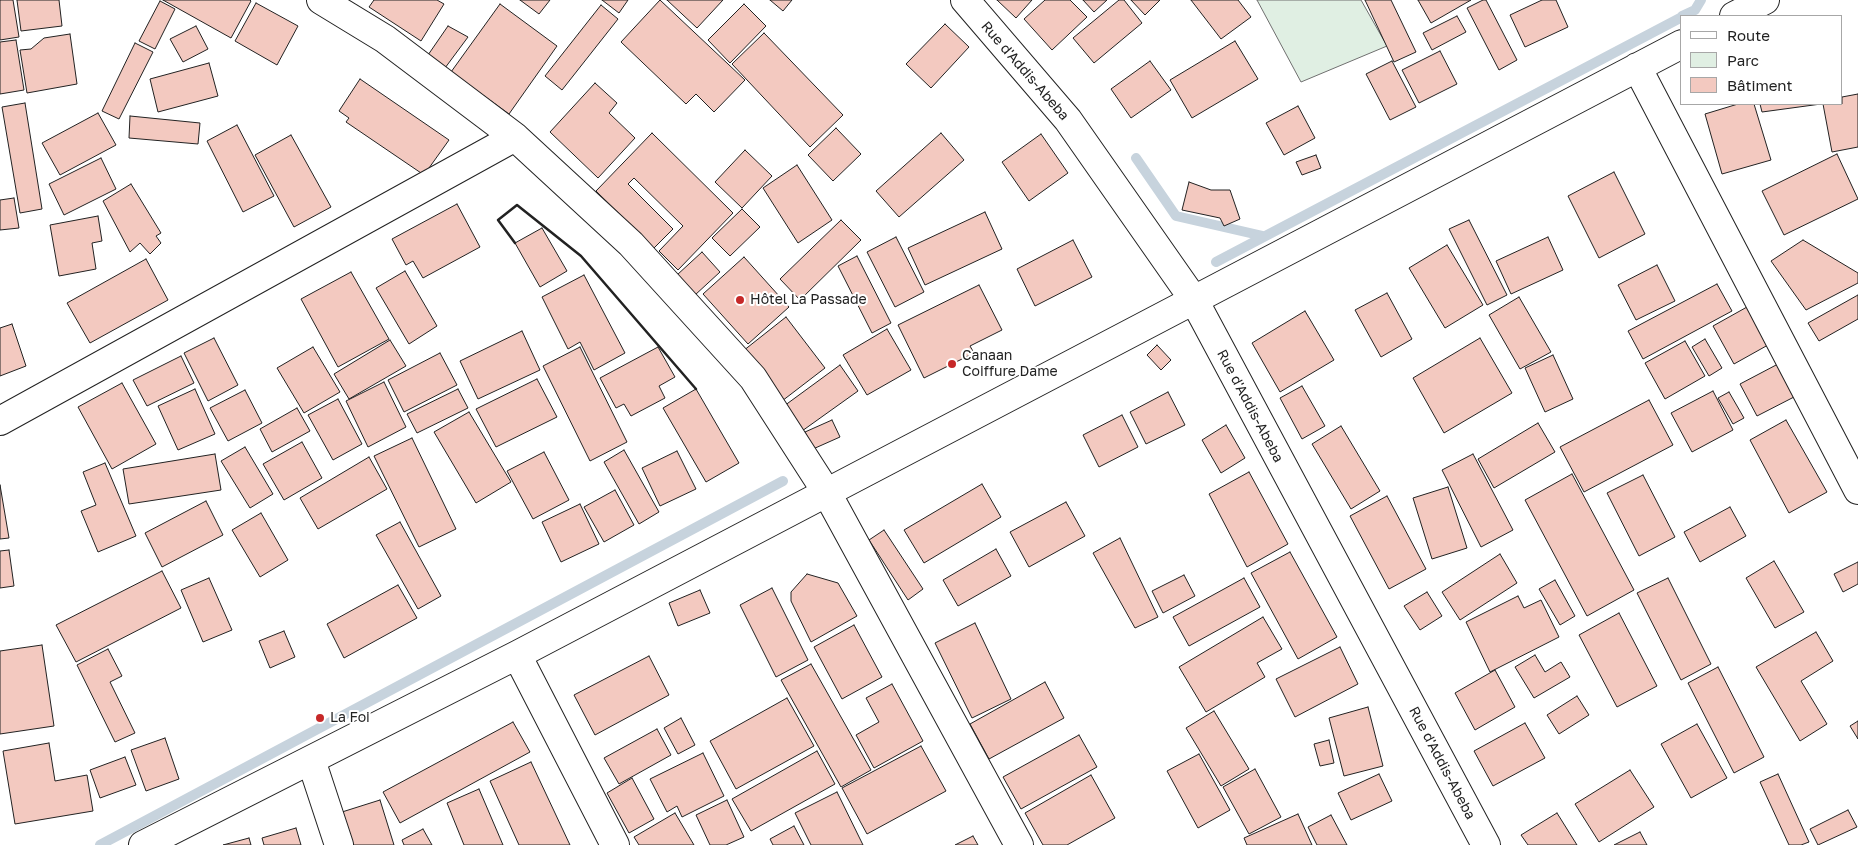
<!DOCTYPE html>
<meta charset="utf-8">
<style>
body{margin:0}
#map{position:relative;width:1858px;height:845px;overflow:hidden;background:#fff;font-family:"Golos Text",sans-serif}
canvas{display:block}
.legend{position:absolute;left:1680px;top:15px;width:162px;height:90px;box-sizing:border-box;background:#fff;border:1px solid #a7a7a7;margin:0;padding:6px 9px;list-style:none;font-size:15px;color:#222}
.legend li{display:flex;align-items:center;gap:10px;height:25px}
.legend b{width:25px;border:1px solid #a7a7a7}
</style>
<div id="map">
<canvas width="1858" height="845"></canvas>
<ul class="legend">
<li><b style="height:6px;background:#fff"></b>Route</li>
<li><b style="height:14px;background:#e0efe3"></b>Parc</li>
<li><b style="height:14px;background:#f3c9c0"></b>Bâtiment</li>
</ul>
</div>
<script>
const context = document.querySelector('canvas').getContext('2d');
context.lineJoin = 'round';
function fill(path, color) {
  context.fillStyle = color;
  context.fill(path, 'evenodd');
}
function toPath(rows) {
  const path = new Path2D();
  for (const r of rows) {
    path.moveTo(r[0], r[1]);
    for (let i = 2; i < r.length; i += 2) path.lineTo(r[i], r[i + 1]);
  }
  return path;
}
function trace(path, color, width, dash) {
  context.strokeStyle = color;
  context.lineWidth = width;
  context.lineCap = dash ? 'butt' : 'round';
  context.setLineDash(dash || []);
  context.stroke(path);
}
function write(font, color, halo, rows, align = 'center') {
  context.font = font + ' "Golos Text",sans-serif';
  context.lineWidth = 4;
  context.setLineDash([]);
  context.textBaseline = 'middle';
  context.strokeStyle = halo;
  context.fillStyle = color;
  for (const [text, x, y, turn = 0] of rows) {
    context.save();
    context.translate(x, y);
    context.rotate((+turn || 0) * Math.PI / 180);
    context.textAlign = isNaN(turn) ? turn : align;
    if (halo) context.strokeText(text, 0, 0);
    context.fillText(text, 0, 0);
    context.restore();
  }
}
const green = toPath([
 [1257,0,1361,0,1387,46,1301,82,1257,0]
]);
fill(green, '#e0efe3');
trace(green, '#6f6f6f', 1);
trace(toPath([
 [1682,16,1695,10,1701,0],
 [1136,158,1176,216,1263,236],
 [1216,262,1682,17],
 [100,845,783,481]
]), '#c7d3dd', 10);
const building = toPath([
 [0,0,13,0,19,37,0,40,0,0],
 [17,0,59,0,62,26,21,31,17,0],
 [163,0,250,0,251,1,231,38,163,0],
 [374,0,437,0,444,4,421,41,369,7,374,0],
 [520,0,550,0,539,14,520,0],
 [602,0,628,0,619,13,602,0],
 [660,0,745,80,714,112,696,94,686,104,621,42,660,0],
 [667,0,723,0,697,28,667,0],
 [770,0,792,0,783,11,770,0],
 [997,0,1032,0,1016,18,997,0],
 [1045,0,1070,0,1087,17,1052,50,1024,19,1045,0],
 [1083,0,1107,0,1094,12,1083,0],
 [1119,0,1124,0,1142,23,1094,63,1073,38,1119,0],
 [1131,0,1160,0,1145,15,1131,0],
 [1191,0,1238,0,1251,17,1221,39,1191,0],
 [1365,0,1391,0,1416,52,1394,62,1365,0],
 [1418,0,1471,0,1431,23,1418,0],
 [1483,0,1486,0,1517,60,1499,70,1467,8,1483,0],
 [1542,0,1556,0,1568,27,1525,47,1510,15,1542,0],
 [160,1,175,9,155,49,139,41,160,1],
 [256,3,298,26,277,65,235,41,256,3],
 [500,4,557,46,509,114,451,72,500,4],
 [744,4,766,26,730,63,708,40,744,4],
 [601,5,618,19,562,90,545,76,601,5],
 [1457,16,1466,32,1432,50,1423,33,1457,16],
 [945,24,969,47,931,88,906,64,945,24],
 [196,26,208,49,183,62,170,39,196,26],
 [448,26,468,37,445,68,428,55,448,26],
 [764,33,843,115,810,147,732,64,764,33],
 [70,34,77,84,27,93,20,50,31,49,44,38,70,34],
 [16,40,24,90,0,94,0,42,16,40],
 [1235,41,1258,79,1192,118,1170,80,1235,41],
 [135,43,153,52,119,119,102,111,135,43],
 [1440,51,1457,84,1419,103,1402,70,1440,51],
 [1150,61,1171,90,1131,118,1111,89,1150,61],
 [1392,61,1416,107,1390,120,1366,74,1392,61],
 [209,63,218,96,158,112,150,79,209,63],
 [360,79,449,140,424,175,346,122,349,118,339,111,360,79],
 [595,83,617,103,609,113,635,138,598,178,550,132,595,83],
 [1858,94,1858,147,1832,152,1823,104,1842,104,1842,97,1858,94],
 [25,103,42,209,20,213,2,107,25,103],
 [1738,104,1754,104,1771,160,1722,174,1705,114,1738,104],
 [1760,104,1821,104,1762,112,1760,104],
 [1298,106,1315,138,1284,155,1266,123,1298,106],
 [98,113,116,145,60,175,42,143,98,113],
 [130,116,200,123,198,144,129,138,130,116],
 [237,125,274,196,243,212,207,141,237,125],
 [836,128,861,154,833,181,808,155,836,128],
 [652,133,733,213,678,270,659,251,683,226,634,178,628,184,673,229,654,248,596,191,652,133],
 [941,133,964,160,899,217,876,191,941,133],
 [1041,134,1068,173,1029,201,1002,162,1041,134],
 [291,135,331,207,294,227,255,155,291,135],
 [745,150,772,176,742,208,715,182,745,150],
 [1837,154,1858,199,1784,235,1762,191,1837,154],
 [1316,155,1321,168,1302,175,1296,162,1316,155],
 [101,158,116,189,64,215,49,184,101,158],
 [797,165,832,220,798,243,763,188,797,165],
 [1614,172,1645,234,1599,258,1568,196,1614,172],
 [1189,182,1211,190,1230,190,1240,219,1224,226,1220,218,1182,210,1189,182],
 [131,184,161,233,156,236,161,243,150,254,140,243,130,252,103,201,131,184],
 [14,198,19,228,0,230,0,200,14,198],
 [457,204,480,247,423,278,413,261,406,265,392,239,457,204],
 [742,209,760,227,730,256,712,238,742,209],
 [985,212,1002,249,925,285,908,248,985,212],
 [98,216,102,241,92,243,96,269,59,276,50,225,98,216],
 [841,220,861,240,800,300,780,279,841,220],
 [1469,220,1507,295,1487,305,1449,229,1469,220],
 [542,228,567,271,540,287,515,243,542,228],
 [896,237,924,292,895,307,867,252,896,237],
 [1548,237,1563,270,1511,294,1496,261,1548,237],
 [1073,240,1092,277,1035,306,1017,269,1073,240],
 [1803,240,1858,273,1858,283,1806,310,1771,261,1803,240],
 [1447,245,1483,305,1445,328,1409,268,1447,245],
 [702,252,720,272,695,295,677,275,702,252],
 [857,256,891,323,872,333,838,266,857,256],
 [744,257,789,307,748,344,703,294,744,257],
 [146,259,168,300,90,343,67,303,146,259],
 [1657,265,1675,301,1636,320,1618,285,1657,265],
 [405,271,437,326,409,344,376,288,405,271],
 [351,272,389,339,338,367,301,299,351,272],
 [584,275,625,353,594,370,580,342,568,349,542,297,584,275],
 [1717,284,1732,311,1643,359,1628,331,1717,284],
 [979,285,1002,330,970,346,974,353,924,378,898,325,979,285],
 [1387,293,1412,339,1381,357,1355,310,1387,293],
 [1858,295,1858,319,1819,341,1808,323,1858,295],
 [1519,297,1551,352,1520,369,1489,315,1519,297],
 [1747,307,1768,345,1734,364,1713,326,1747,307],
 [1305,311,1334,360,1280,392,1252,343,1305,311],
 [786,317,825,368,782,401,743,351,786,317],
 [12,324,26,366,0,376,0,328,12,324],
 [887,329,911,370,867,395,843,355,887,329],
 [522,331,540,370,478,399,460,361,522,331],
 [214,338,238,385,208,401,184,353,214,338],
 [1480,338,1512,393,1444,433,1413,378,1480,338],
 [1705,339,1722,368,1709,376,1692,347,1705,339],
 [390,340,406,366,349,399,334,374,390,340],
 [1685,341,1705,376,1665,399,1645,363,1685,341],
 [1157,345,1171,360,1161,370,1147,355,1157,345],
 [313,347,340,392,304,413,277,368,313,347],
 [580,347,627,442,590,461,543,366,580,347],
 [658,347,675,377,659,386,665,398,631,416,624,404,616,408,600,378,658,347],
 [440,353,457,385,404,412,388,380,440,353],
 [1553,355,1573,399,1545,412,1525,368,1553,355],
 [181,356,194,383,147,406,133,380,181,356],
 [1778,364,1794,397,1757,416,1740,384,1778,364],
 [840,365,858,391,802,431,784,406,840,365],
 [537,379,557,417,496,447,476,409,537,379],
 [384,382,406,427,368,447,346,401,384,382],
 [122,383,156,444,112,469,78,407,122,383],
 [1302,386,1325,426,1302,439,1280,398,1302,386],
 [195,389,215,434,178,450,158,406,195,389],
 [458,389,468,408,417,433,407,414,458,389],
 [696,389,739,463,706,482,663,408,696,389],
 [245,390,262,423,228,441,210,408,245,390],
 [1713,391,1733,430,1692,452,1671,413,1713,391],
 [1168,392,1185,425,1146,444,1130,412,1168,392],
 [1729,392,1744,418,1733,424,1718,398,1729,392],
 [338,399,362,444,333,460,308,415,338,399],
 [1649,400,1673,445,1584,492,1560,447,1649,400],
 [297,408,310,431,272,452,260,429,297,408],
 [469,412,511,482,476,503,434,432,469,412],
 [1122,415,1138,447,1099,467,1083,435,1122,415],
 [832,420,840,437,813,449,805,432,832,420],
 [1786,420,1827,492,1789,513,1750,440,1786,420],
 [1538,423,1555,452,1494,488,1478,459,1538,423],
 [1226,425,1245,458,1221,473,1202,440,1226,425],
 [1341,426,1380,491,1351,509,1312,444,1341,426],
 [412,438,456,529,419,547,374,456,412,438],
 [302,442,322,478,284,500,263,464,302,442],
 [245,447,273,494,250,508,221,461,245,447],
 [624,450,659,512,639,524,604,462,624,450],
 [677,451,696,489,660,506,642,468,677,451],
 [544,452,569,500,533,519,507,471,544,452],
 [215,454,221,490,129,504,123,469,215,454],
 [1473,454,1513,530,1481,547,1442,470,1473,454],
 [369,457,387,489,318,529,300,498,369,457],
 [105,463,136,536,98,552,81,511,96,505,83,472,105,463],
 [1249,472,1288,544,1247,567,1209,494,1249,472],
 [1572,474,1634,590,1587,616,1525,500,1572,474],
 [1643,475,1675,537,1639,556,1607,493,1643,475],
 [982,484,1001,517,924,563,904,530,982,484],
 [0,485,9,538,0,539,0,485],
 [1448,487,1467,548,1432,559,1413,498,1448,487],
 [615,490,634,525,604,542,584,507,615,490],
 [1387,496,1426,569,1389,589,1350,516,1387,496],
 [206,501,223,535,162,567,145,533,206,501],
 [1066,502,1085,536,1029,567,1010,532,1066,502],
 [580,504,599,544,561,562,542,522,580,504],
 [1730,507,1746,536,1700,562,1684,532,1730,507],
 [261,513,288,560,260,577,232,530,261,513],
 [400,522,441,596,418,609,376,535,400,522],
 [884,530,923,589,908,600,869,540,884,530],
 [1120,538,1158,617,1135,628,1093,553,1120,538],
 [996,549,1011,576,958,606,943,580,996,549],
 [9,550,14,586,0,588,0,551,9,550],
 [1290,552,1337,637,1298,659,1251,573,1290,552],
 [1500,554,1517,583,1460,620,1442,592,1500,554],
 [1774,561,1804,612,1775,628,1746,578,1774,561],
 [1858,562,1858,584,1843,592,1834,574,1858,562],
 [162,571,181,608,76,662,56,625,162,571],
 [807,574,838,583,857,616,811,642,791,601,791,592,807,574],
 [1184,575,1195,596,1163,613,1152,591,1184,575],
 [209,578,232,630,203,642,181,590,209,578],
 [1244,578,1260,607,1189,646,1173,617,1244,578],
 [1668,578,1711,664,1681,680,1637,593,1668,578],
 [1555,580,1575,616,1560,625,1539,589,1555,580],
 [398,585,417,618,344,658,327,624,398,585],
 [772,588,808,660,776,677,740,605,772,588],
 [700,590,710,613,678,626,669,603,700,590],
 [1427,592,1442,616,1420,630,1404,606,1427,592],
 [1518,596,1524,608,1541,600,1559,637,1490,672,1466,622,1518,596],
 [1619,613,1657,686,1617,707,1579,635,1619,613],
 [1263,617,1282,649,1257,663,1265,677,1206,712,1179,667,1263,617],
 [975,623,1011,699,972,718,935,643,975,623],
 [854,625,882,677,842,699,814,647,854,625],
 [284,631,295,657,270,668,259,641,284,631],
 [1816,632,1833,661,1801,681,1827,724,1800,741,1756,667,1816,632],
 [42,645,54,726,0,734,0,651,42,645],
 [1340,647,1358,684,1295,717,1276,679,1340,647],
 [108,649,122,676,110,682,135,733,115,742,77,665,108,649],
 [1535,655,1545,672,1561,662,1570,677,1534,698,1515,667,1535,655],
 [649,656,669,695,595,735,574,695,649,656],
 [811,664,871,770,841,787,781,680,811,664],
 [1718,667,1764,757,1734,773,1688,683,1718,667],
 [1495,670,1515,707,1475,730,1455,693,1495,670],
 [1045,682,1064,718,989,759,970,724,1045,682],
 [892,684,923,741,874,768,856,735,879,722,866,698,892,684],
 [1577,696,1589,715,1559,734,1547,715,1577,696],
 [787,698,814,746,736,789,710,741,787,698],
 [1368,707,1383,766,1344,776,1329,718,1368,707],
 [1214,711,1249,769,1221,786,1186,728,1214,711],
 [681,718,695,745,678,754,664,728,681,718],
 [1858,721,1858,739,1850,726,1858,721],
 [513,722,530,752,400,823,383,792,513,722],
 [1525,723,1545,758,1493,786,1474,751,1525,723],
 [1697,724,1727,778,1691,798,1661,744,1697,724],
 [657,729,671,755,619,784,604,758,657,729],
 [1079,735,1097,767,1021,809,1003,777,1079,735],
 [165,738,179,779,146,791,131,750,165,738],
 [1329,740,1334,763,1320,766,1314,744,1329,740],
 [49,743,55,781,87,775,93,811,15,824,3,751,49,743],
 [921,746,946,791,867,834,842,788,921,746],
 [817,751,835,784,751,831,732,799,817,751],
 [703,753,724,796,682,817,677,806,667,812,650,779,703,753],
 [1199,754,1230,810,1198,828,1167,771,1199,754],
 [125,757,136,785,100,798,90,770,125,757],
 [531,762,570,845,519,845,490,781,531,762],
 [1255,769,1281,817,1249,834,1223,787,1255,769],
 [1630,770,1654,807,1599,842,1575,804,1630,770],
 [1379,774,1392,801,1351,820,1338,793,1379,774],
 [1778,774,1809,842,1801,845,1789,845,1760,782,1778,774],
 [1091,775,1115,818,1067,845,1043,845,1025,813,1091,775],
 [632,778,654,819,629,833,607,793,632,778],
 [479,789,503,845,464,845,447,803,479,789],
 [837,792,863,845,811,845,795,813,837,792],
 [380,800,394,845,352,845,342,812,380,800],
 [727,800,744,837,726,845,710,845,696,815,727,800],
 [1848,810,1857,827,1818,845,1810,829,1848,810],
 [675,813,694,845,639,845,634,837,675,813],
 [1557,813,1577,845,1528,845,1521,835,1557,813],
 [1298,814,1312,845,1247,845,1244,838,1298,814],
 [1331,815,1347,845,1317,845,1308,827,1331,815],
 [794,826,804,845,773,845,770,839,794,826],
 [296,828,301,845,264,845,262,838,296,828],
 [423,829,432,845,404,845,402,840,423,829],
 [1640,832,1647,845,1614,845,1640,832],
 [973,836,978,845,955,845,973,836],
 [249,838,251,845,223,845,249,838]
]);
fill(building, '#f3c9c0');
trace(building, '#222', 1);
const minor = toPath([
 [321,0,385,39,515,137,631,244,753,378,827,493,1019,845],
 [965,0,1068,120,1194,300,1486,845],
 [1734,16,1765,0],
 [1637,67,1858,490],
 [0,421,515,137],
 [517,655,615,845],
 [311,760,339,845],
 [143,845,517,655,1682,44]
]);
trace(minor, '#222', 30);
trace(minor, '#fff', 28);
trace(toPath([
 [515,243,498,220,517,205,581,256,696,389]
]), '#222', 2.5);
for (const [x, y, r, color] of [
 [740,300,5,"#c62828"],
 [952,364,5,"#c62828"],
 [320,718,5,"#c62828"]
]) {
  const dot = new Path2D();
  dot.arc(x, y, r, 0, 2 * Math.PI);
  context.fillStyle = color;
  context.fill(dot);
  trace(dot, '#fff', 2);
}
write('14px', '#222', '#fff', [
 ["Rue d'Addis-Abeba",1025,71,49],
 ["Rue d'Addis-Abeba",1250,406,62],
 ["Rue d'Addis-Abeba",1442,763,62]
]);
write('14px', '#222', '#fff', [
 ["Hôtel La Passade",750,300],
 ["Canaan",962,356],
 ["Coiffure Dame",962,372],
 ["La Foi",330,718]
], 'left');
</script>
